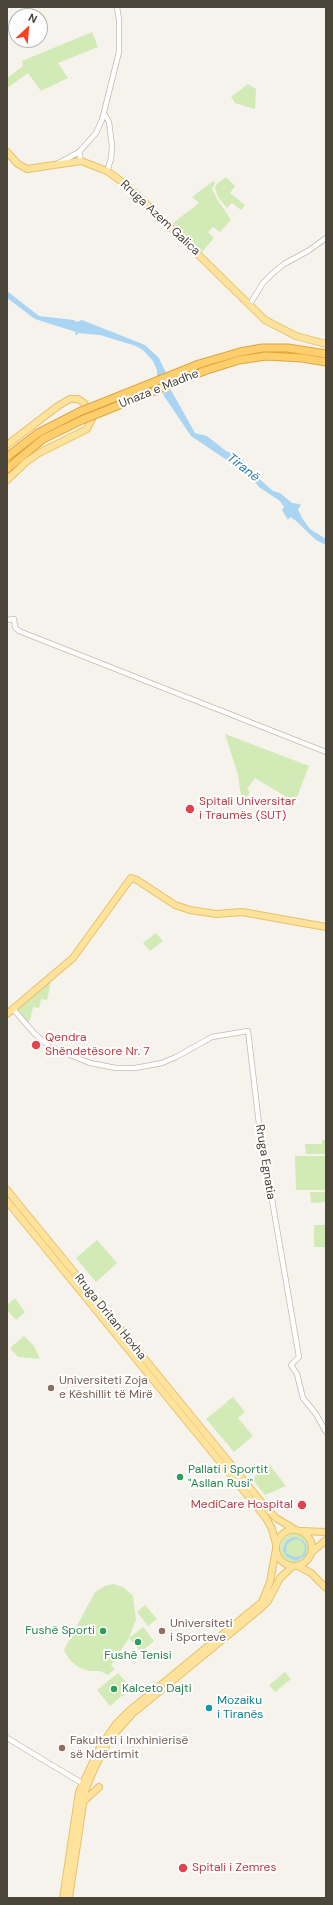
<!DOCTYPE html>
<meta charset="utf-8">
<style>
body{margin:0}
#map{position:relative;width:333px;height:1905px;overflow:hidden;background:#f6f3ec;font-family:"DM Sans",sans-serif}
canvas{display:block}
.frame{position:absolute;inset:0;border:8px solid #4b4439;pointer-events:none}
.north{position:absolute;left:8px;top:8px;width:40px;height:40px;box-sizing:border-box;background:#fff;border:1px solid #b7b4b0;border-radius:50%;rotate:26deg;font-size:11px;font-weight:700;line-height:16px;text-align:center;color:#4b4439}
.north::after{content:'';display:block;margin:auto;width:14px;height:18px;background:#fc3f1d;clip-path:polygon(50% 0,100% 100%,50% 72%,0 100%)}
</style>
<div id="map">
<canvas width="333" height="1905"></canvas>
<div class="frame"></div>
<div class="north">N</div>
</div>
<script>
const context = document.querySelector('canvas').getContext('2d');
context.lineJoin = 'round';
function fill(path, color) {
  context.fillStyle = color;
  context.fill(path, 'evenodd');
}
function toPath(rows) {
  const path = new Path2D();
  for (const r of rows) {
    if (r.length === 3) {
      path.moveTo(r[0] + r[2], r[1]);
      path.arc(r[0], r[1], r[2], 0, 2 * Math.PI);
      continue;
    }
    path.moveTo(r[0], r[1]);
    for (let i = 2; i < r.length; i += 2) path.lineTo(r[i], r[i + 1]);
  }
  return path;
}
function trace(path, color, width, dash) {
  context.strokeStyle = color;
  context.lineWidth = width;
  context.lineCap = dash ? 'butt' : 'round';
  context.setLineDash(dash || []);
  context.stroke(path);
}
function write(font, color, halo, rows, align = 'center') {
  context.font = font + ' "DM Sans",sans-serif';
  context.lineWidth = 4;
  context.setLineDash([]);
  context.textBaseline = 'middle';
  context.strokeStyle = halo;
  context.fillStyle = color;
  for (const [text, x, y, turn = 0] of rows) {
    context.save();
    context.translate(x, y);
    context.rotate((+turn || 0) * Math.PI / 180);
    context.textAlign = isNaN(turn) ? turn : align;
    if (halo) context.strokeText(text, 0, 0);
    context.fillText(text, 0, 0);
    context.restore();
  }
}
fill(toPath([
 [92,32,98,47,58,63,68,78,41,91,28,73,7,88,7,78,23,66,22,61],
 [248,84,256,89,255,109,235,103,231,97],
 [226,177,235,186,230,193,245,205,241,210,232,203,227,208,218,197,215,188,217,184],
 [213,181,215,183,212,189,217,199,231,220,220,232,213,227,208,232,214,238,202,252,173,223,199,203,192,197],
 [225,734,309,766,295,802,255,778,247,789,250,792,242,804,238,775],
 [156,933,163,941,150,951,143,943],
 [52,977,47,1000,41,999,39,1008,33,1007,30,1020,26,1025,13,1009],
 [322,1140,326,1140,326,1154,306,1154,305,1144,322,1144],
 [295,1156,326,1156,326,1190,296,1190],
 [310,1192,326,1192,326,1202,311,1203],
 [314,1225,326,1225,326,1247,314,1247],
 [97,1240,117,1263,96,1282,76,1258],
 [15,1298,25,1312,16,1320,7,1310,7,1305],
 [24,1336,34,1346,40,1359,18,1357,10,1348],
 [233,1397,245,1412,238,1418,253,1436,234,1452,206,1419,226,1403,231,1409,226,1402],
 [269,1464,286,1486,265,1495,252,1479],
 [295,1549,15],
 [113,1584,123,1587,133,1596,136,1620,129,1638,111,1665,115,1669,108,1675,100,1671,89,1671,78,1667,70,1660,64,1650,95,1592,105,1586],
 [145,1605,157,1619,148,1626,137,1612],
 [143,1627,154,1641,141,1652,129,1638],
 [285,1672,291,1679,275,1692,269,1685],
 [118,1673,131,1688,110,1706,97,1690]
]), '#d2eab5');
fill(toPath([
 [7,291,39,316,74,320,76,322,82,320,145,345,159,358,166,373,157,377,157,370,153,361,143,350,136,346,100,335,78,333,77,335,75,335,76,332,35,319,7,298],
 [171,390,195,433,207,436,226,451,239,456,255,475,273,491,280,493,292,503,299,504,301,505,298,509,302,518,310,529,326,539,326,545,316,540,295,520,290,517,288,520,282,510,284,507,280,501,259,487,249,475,191,436,164,396,163,393],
 [294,1537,303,1540,307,1547,305,1556,296,1561,287,1557,283,1550,286,1541],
 [294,1539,300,1540,304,1544,305,1550,302,1556,294,1557,286,1553,287,1544]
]), '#a9d4f2');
const minor = toPath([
 [104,113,109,122,112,146,111,159,107,171],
 [81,161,79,152,96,133,102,120,119,52,119,20,117,7],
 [57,164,79,152],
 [250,304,263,283,273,273,284,264,308,251,326,238],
 [7,620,14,619,15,627,19,631,326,752],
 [13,1009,34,1033,50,1047,90,1063,116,1068,135,1068,162,1063,176,1057,212,1037,248,1031,259,1124,299,1357,291,1365,297,1374,303,1398,316,1414,326,1432],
 [7,1738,85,1785]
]);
const major = toPath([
 [7,152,18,164,27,169,81,161,107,171,128,186,265,320,296,336,326,344],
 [7,445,58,406,70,399,78,399,84,403,91,414,92,419,87,429,39,453,26,462,7,480],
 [7,1014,73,958,131,878,137,880,175,905,190,910,216,914,242,912,326,927],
 [7,1190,267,1509,276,1518,296,1530],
 [7,1201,266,1518,272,1529,276,1544],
 [294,1548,18],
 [302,1531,326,1532],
 [312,1552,326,1540],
 [298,1566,311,1573,326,1588],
 [83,1802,99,1787],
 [63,1898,79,1792,99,1749,116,1724,129,1711,262,1602,270,1582,276,1549],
 [69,1898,85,1791,95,1767,109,1740,132,1714,260,1609,268,1601,280,1578,293,1566]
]);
const highway = toPath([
 [199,364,240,352,262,348,288,348,326,354],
 [204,371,239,360,266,356,302,358,326,362],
 [7,457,38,433,79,412],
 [7,469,43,439,82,420]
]);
trace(minor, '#c2bbae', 6);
trace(major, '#e6c16a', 8);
trace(highway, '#e0a43c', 9);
trace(minor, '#fff', 4.5);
trace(major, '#ffe39c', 6);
trace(highway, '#ffcf6e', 7);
const highwayBridge = toPath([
 [79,412,199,364],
 [82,420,204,371]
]);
trace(highwayBridge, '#e0a43c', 9, []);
trace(highwayBridge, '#ffcf6e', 7);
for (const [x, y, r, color] of [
 [190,809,5,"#e0444e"],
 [36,1045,5,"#e0444e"],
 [51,1388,4,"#8d6e63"],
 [180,1477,4,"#2e9e5b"],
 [302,1505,5,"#e0444e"],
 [103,1631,4,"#2e9e5b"],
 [162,1631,4,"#8d6e63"],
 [138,1642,4,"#2e9e5b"],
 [114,1689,4,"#2e9e5b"],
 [209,1708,4,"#0f9aa8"],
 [62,1748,4,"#8d6e63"],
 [183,1868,5,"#e0444e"]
]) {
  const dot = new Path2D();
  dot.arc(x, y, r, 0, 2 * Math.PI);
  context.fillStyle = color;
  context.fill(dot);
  trace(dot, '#fff', 1.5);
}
write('12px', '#4b4439', '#fff', [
 ["Rruga Azem Galica",160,218,43],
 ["Unaza e Madhe",159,389,-22],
 ["Rruga Egnatia",265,1162,81],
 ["Rruga Dritan Hoxha",110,1317,51]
]);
write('12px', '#be3a42', '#fff', [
 ["Spitali Universitar",199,802],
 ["i Traumës (SUT)",199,816],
 ["Qendra",45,1038],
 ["Shëndetësore Nr. 7",45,1052],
 ["MediCare Hospital",293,1505,"right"],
 ["Spitali i Zemres",192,1868]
], 'left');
write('12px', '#785e54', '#fff', [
 ["Universiteti Zoja",59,1381],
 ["e Këshillit të Mirë",59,1395],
 ["Universiteti",170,1624],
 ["i Sporteve",170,1638],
 ["Fakulteti i Inxhinierisë",70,1741],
 ["së Ndërtimit",70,1755]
], 'left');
write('12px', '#27864d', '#fff', [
 ["Pallati i Sportit",188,1470],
 ["\"Asllan Rusi\"",188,1484],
 ["Fushë Sporti",95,1631,"right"],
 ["Fushë Tenisi",138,1656,"center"],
 ["Kalceto Dajti",122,1689]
], 'left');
write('12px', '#0d838f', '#fff', [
 ["Mozaiku",217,1701],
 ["i Tiranës",217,1715]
], 'left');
write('italic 13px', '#2e7ab2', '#fff', [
 ["Tiranë",243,468,38]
]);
</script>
